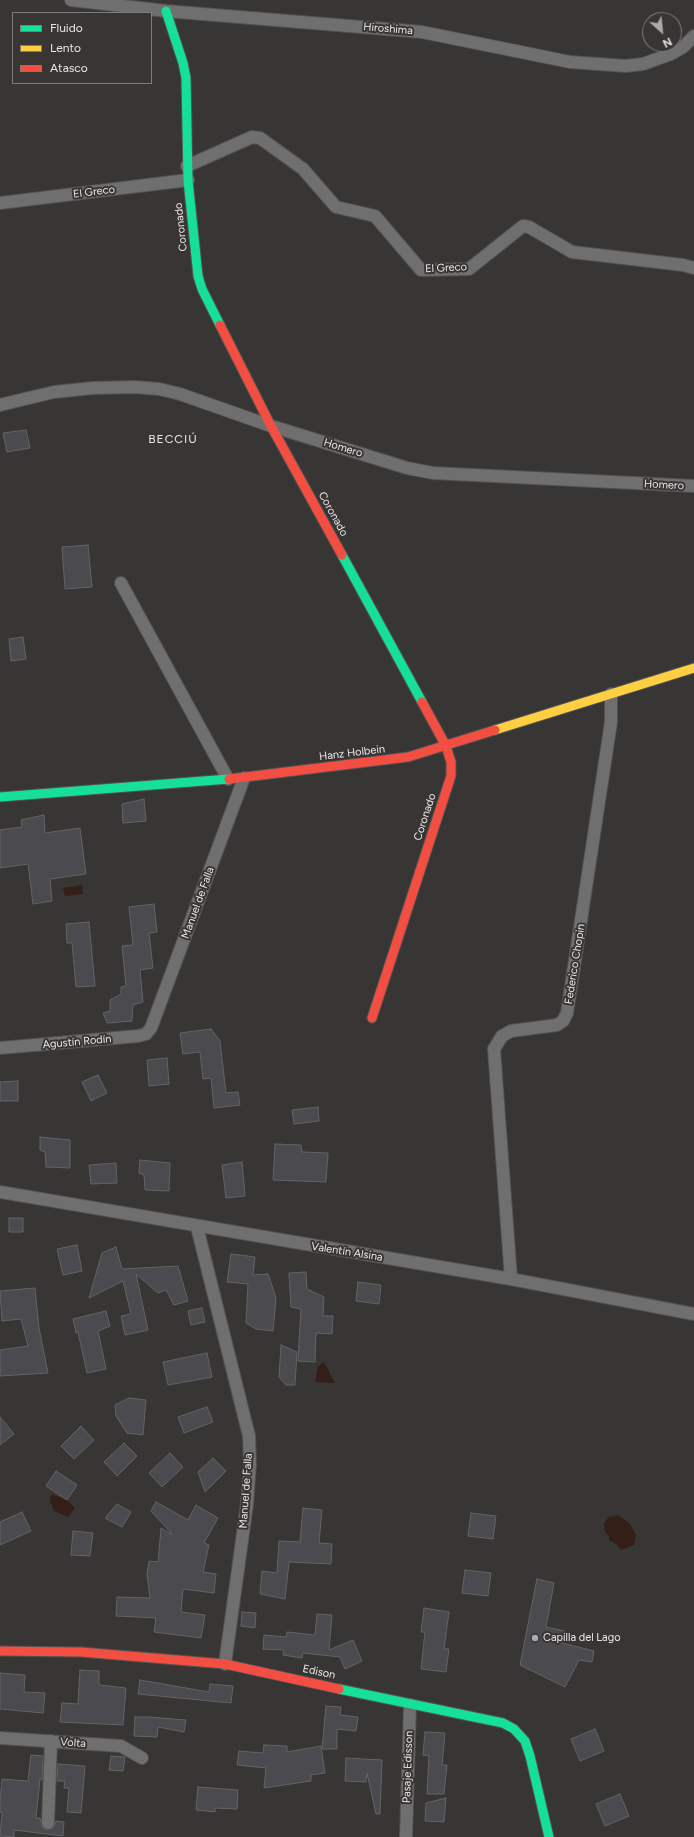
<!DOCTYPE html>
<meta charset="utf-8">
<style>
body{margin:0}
#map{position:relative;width:694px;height:1837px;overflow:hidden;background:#373635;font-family:Figtree,sans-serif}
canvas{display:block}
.legend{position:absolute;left:12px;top:12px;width:140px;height:72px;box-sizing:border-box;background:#383534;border:1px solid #7f7d7c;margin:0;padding:5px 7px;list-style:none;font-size:12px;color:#eae8e7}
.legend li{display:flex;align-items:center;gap:8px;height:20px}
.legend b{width:20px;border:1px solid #7f7d7c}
.north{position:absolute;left:642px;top:12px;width:40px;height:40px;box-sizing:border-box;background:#383534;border:1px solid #7f7d7c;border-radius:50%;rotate:153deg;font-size:11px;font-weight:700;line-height:16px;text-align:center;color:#eae8e7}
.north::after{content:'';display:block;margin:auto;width:14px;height:18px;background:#abaaa9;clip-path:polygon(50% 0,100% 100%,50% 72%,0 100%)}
</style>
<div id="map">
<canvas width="694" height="1837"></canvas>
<ul class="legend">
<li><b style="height:5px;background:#16e098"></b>Fluido</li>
<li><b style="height:5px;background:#ffcf43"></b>Lento</li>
<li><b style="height:5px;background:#f24e42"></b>Atasco</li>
</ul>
<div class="north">N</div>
</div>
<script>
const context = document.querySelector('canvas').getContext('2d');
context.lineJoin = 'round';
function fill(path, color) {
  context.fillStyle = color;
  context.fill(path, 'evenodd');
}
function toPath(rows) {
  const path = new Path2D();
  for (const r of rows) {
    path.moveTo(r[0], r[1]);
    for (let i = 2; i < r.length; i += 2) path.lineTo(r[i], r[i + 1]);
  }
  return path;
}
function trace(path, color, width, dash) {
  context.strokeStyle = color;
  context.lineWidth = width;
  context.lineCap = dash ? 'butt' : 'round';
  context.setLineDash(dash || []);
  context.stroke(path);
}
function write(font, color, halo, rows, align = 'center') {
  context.font = font + ' Figtree,sans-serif';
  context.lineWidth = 4;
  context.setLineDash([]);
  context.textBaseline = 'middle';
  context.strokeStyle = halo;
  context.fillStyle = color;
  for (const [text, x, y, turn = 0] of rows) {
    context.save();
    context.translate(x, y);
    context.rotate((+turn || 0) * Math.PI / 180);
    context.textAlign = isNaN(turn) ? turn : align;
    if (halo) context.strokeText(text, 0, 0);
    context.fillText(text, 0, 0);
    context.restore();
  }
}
fill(toPath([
 [82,885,83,894,65,896,63,888],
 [324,1362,335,1383,315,1382,318,1366],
 [51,1494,67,1500,75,1508,68,1517,54,1511,50,1501],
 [618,1515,630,1524,636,1535,634,1545,621,1550,616,1544,609,1540,609,1536,605,1532,604,1523,609,1517]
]), '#341e18');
const building = toPath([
 [26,430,30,448,7,452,3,433,26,430],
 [88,545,92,587,65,589,62,547,88,545],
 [23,637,26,659,11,661,9,639,23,637],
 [144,799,146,821,123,823,122,804,144,799],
 [44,815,45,833,80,828,86,874,50,879,52,901,33,904,28,864,0,868,0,830,22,827,21,820,44,815],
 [154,904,157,932,149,933,153,968,140,970,143,1002,133,1005,132,1021,107,1023,103,1013,110,1011,110,1000,121,994,121,987,126,986,122,946,133,945,129,907,154,904],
 [89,922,95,986,76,987,72,943,67,943,66,924,89,922],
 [211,1029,220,1041,226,1093,238,1092,240,1105,214,1108,211,1078,203,1079,200,1052,183,1054,180,1033,211,1029],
 [167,1058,169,1084,149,1086,147,1060,167,1058],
 [98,1075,107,1093,91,1101,82,1082,98,1075],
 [18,1081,18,1101,0,1101,0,1082,18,1081],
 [318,1107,319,1121,294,1124,292,1110,318,1107],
 [40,1137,70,1140,70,1168,46,1167,45,1152,40,1150,40,1137],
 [275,1144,301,1145,302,1152,328,1153,326,1182,273,1180,275,1144],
 [140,1160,170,1163,169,1191,145,1190,144,1175,139,1173,140,1160],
 [242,1162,245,1196,226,1198,222,1165,242,1162],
 [116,1163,117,1183,91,1184,89,1165,116,1163],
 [9,1218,23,1218,23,1232,9,1232,9,1218],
 [77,1245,82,1271,63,1275,57,1249,77,1245],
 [116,1247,122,1269,178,1266,188,1301,174,1305,166,1290,158,1293,136,1274,148,1330,125,1335,121,1316,131,1314,123,1281,89,1298,102,1253,116,1247],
 [231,1254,255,1257,253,1275,268,1274,276,1298,273,1331,256,1329,246,1323,248,1284,227,1282,231,1254],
 [306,1272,307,1289,324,1297,323,1316,333,1316,332,1334,316,1333,315,1362,298,1361,301,1309,291,1307,289,1273,306,1272],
 [358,1282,381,1285,379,1304,356,1301,358,1282],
 [35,1288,39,1328,48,1373,0,1376,0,1350,28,1346,21,1319,2,1321,0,1291,35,1288],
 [202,1308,205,1322,191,1325,188,1311,202,1308],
 [106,1311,110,1326,98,1331,106,1369,87,1373,78,1332,76,1333,73,1319,106,1311],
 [281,1345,297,1352,295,1385,286,1385,279,1377,281,1345],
 [207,1353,212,1377,168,1385,163,1362,207,1353],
 [129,1398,146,1400,143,1435,127,1433,116,1416,115,1405,129,1398],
 [207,1407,213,1422,184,1433,178,1417,207,1407],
 [0,1417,14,1434,0,1445,0,1417],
 [81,1426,94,1440,74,1459,61,1446,81,1426],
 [124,1443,137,1456,117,1476,104,1462,124,1443],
 [170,1453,183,1467,162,1487,149,1473,170,1453],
 [213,1458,226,1471,205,1492,198,1472,213,1458],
 [56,1471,77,1485,67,1500,46,1486,56,1471],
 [156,1502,188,1520,196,1505,218,1518,204,1543,209,1545,203,1572,216,1574,214,1593,183,1589,181,1612,205,1615,201,1638,154,1632,156,1618,116,1616,117,1597,150,1598,147,1574,149,1561,158,1562,161,1528,173,1535,151,1511,156,1502],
 [117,1504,131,1512,122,1527,105,1518,117,1504],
 [303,1508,322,1510,319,1543,332,1544,331,1564,289,1562,285,1599,260,1594,262,1571,277,1573,279,1541,300,1542,303,1508],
 [22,1512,31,1531,0,1545,0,1522,22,1512],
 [471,1513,496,1516,493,1539,468,1536,471,1513],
 [73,1531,93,1533,90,1556,71,1555,73,1531],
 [465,1570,491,1573,488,1596,462,1593,465,1570],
 [537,1579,554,1583,546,1627,565,1631,562,1643,594,1651,592,1662,579,1660,565,1687,520,1665,537,1579],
 [424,1608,449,1612,444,1649,449,1649,446,1672,421,1669,425,1632,421,1632,424,1608],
 [242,1612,256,1613,255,1628,241,1626,242,1612],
 [317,1614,332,1615,329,1650,353,1640,362,1661,345,1669,340,1657,303,1653,302,1658,283,1655,284,1650,263,1649,264,1635,286,1637,287,1632,315,1635,317,1614],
 [80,1670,99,1671,99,1685,126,1688,123,1725,60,1722,62,1703,78,1704,80,1670],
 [0,1673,25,1675,24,1692,45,1693,43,1713,0,1709,0,1673],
 [140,1680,209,1692,210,1684,233,1686,231,1703,138,1694,140,1680],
 [326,1706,341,1707,340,1715,358,1717,356,1731,337,1729,337,1749,322,1749,326,1706],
 [135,1717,149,1717,186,1720,184,1732,158,1727,157,1737,134,1736,135,1717],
 [595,1729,604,1751,580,1761,571,1739,595,1729],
 [425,1732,445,1733,442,1765,447,1765,444,1794,427,1794,429,1756,423,1755,425,1732],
 [264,1745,287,1746,287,1752,321,1746,325,1773,311,1775,311,1781,264,1788,266,1768,237,1765,239,1751,263,1753,264,1745],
 [31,1755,43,1756,42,1780,40,1779,36,1818,40,1818,42,1827,47,1830,54,1827,56,1821,64,1822,63,1836,14,1830,14,1837,0,1836,2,1812,0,1812,0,1800,2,1779,28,1781,31,1755],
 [111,1756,125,1757,123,1771,109,1770,111,1756],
 [346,1758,382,1760,380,1814,376,1814,367,1773,366,1782,345,1781,346,1758],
 [58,1764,85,1766,81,1813,67,1812,69,1788,64,1788,65,1781,57,1781,58,1764],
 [198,1787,238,1790,237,1809,215,1808,215,1812,196,1810,198,1787],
 [620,1794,629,1816,605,1826,596,1804,620,1794],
 [446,1798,444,1822,425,1821,426,1803,446,1798]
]);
fill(building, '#4a4a4f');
trace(building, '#646464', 1);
const street = toPath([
 [71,0,166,11,422,32,570,62,626,66,643,64,671,54,683,47,694,36],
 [187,166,252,137,260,138,303,169,336,207,375,216,421,270,469,269,523,226,529,227,572,252,683,265,694,268],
 [0,203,188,180],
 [0,405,54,392,93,388,135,387,159,389,180,394,271,426,407,468,433,473,694,486],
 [121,583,228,779],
 [0,1048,138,1036,146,1034,151,1028,244,778],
 [0,1192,511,1279,694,1314],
 [197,1227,249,1436,250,1464,247,1504,225,1664],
 [511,1279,494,1049,502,1036,511,1031,557,1025,563,1021,567,1013,611,722,611,694],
 [0,1738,121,1746,142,1758],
 [48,1823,51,1741],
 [406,1837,410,1705]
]);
const fast = toPath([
 [166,11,183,63,186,78,188,180,198,276,202,289,220,325],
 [342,555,422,702],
 [0,797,229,779],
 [339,1689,503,1723,514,1729,525,1741,530,1756,549,1837]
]);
const slow = toPath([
 [495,730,694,668]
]);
const jam = toPath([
 [220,325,271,426,342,555],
 [229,779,408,757,495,730],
 [372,1018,451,776,451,762,446,746,422,702],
 [0,1651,81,1652,225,1664,339,1689]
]);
trace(street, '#545251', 14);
trace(fast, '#545251', 11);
trace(slow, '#545251', 11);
trace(jam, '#545251', 11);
trace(street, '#706f6f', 12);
trace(fast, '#16e098', 9);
trace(slow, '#ffcf43', 9);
trace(jam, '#f24e42', 9);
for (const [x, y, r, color] of [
 [535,1638,4,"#abaaa9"]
]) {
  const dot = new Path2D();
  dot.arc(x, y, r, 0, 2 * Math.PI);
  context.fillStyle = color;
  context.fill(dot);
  trace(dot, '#383534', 1.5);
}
write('11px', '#eae8e7', '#383534', [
 ["Hiroshima",388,29,5],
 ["El Greco",94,192,-7],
 ["Coronado",181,227,-96],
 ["El Greco",446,268,-3],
 ["Homero",343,448,17],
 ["Homero",664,485,3],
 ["Coronado",333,514,61],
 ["Hanz Holbein",352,753,-7],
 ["Coronado",425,817,-72],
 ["Manuel de Falla",198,903,-70],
 ["Federico Chopin",575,964,-81],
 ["Agustín Rodín",77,1042,-5],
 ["Valentín Alsina",347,1252,9],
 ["Manuel de Falla",246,1491,-86],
 ["Edison",319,1672,12],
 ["Volta",73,1743,4],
 ["Pasaje Edisson",408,1767,-88]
]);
write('11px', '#eae8e7', '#383534', [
 ["Capilla del Lago",543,1638]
], 'left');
context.letterSpacing = '1px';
write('12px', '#eae8e7', '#383534', [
 ["BECCIÚ",173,439]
]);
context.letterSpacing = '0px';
</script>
